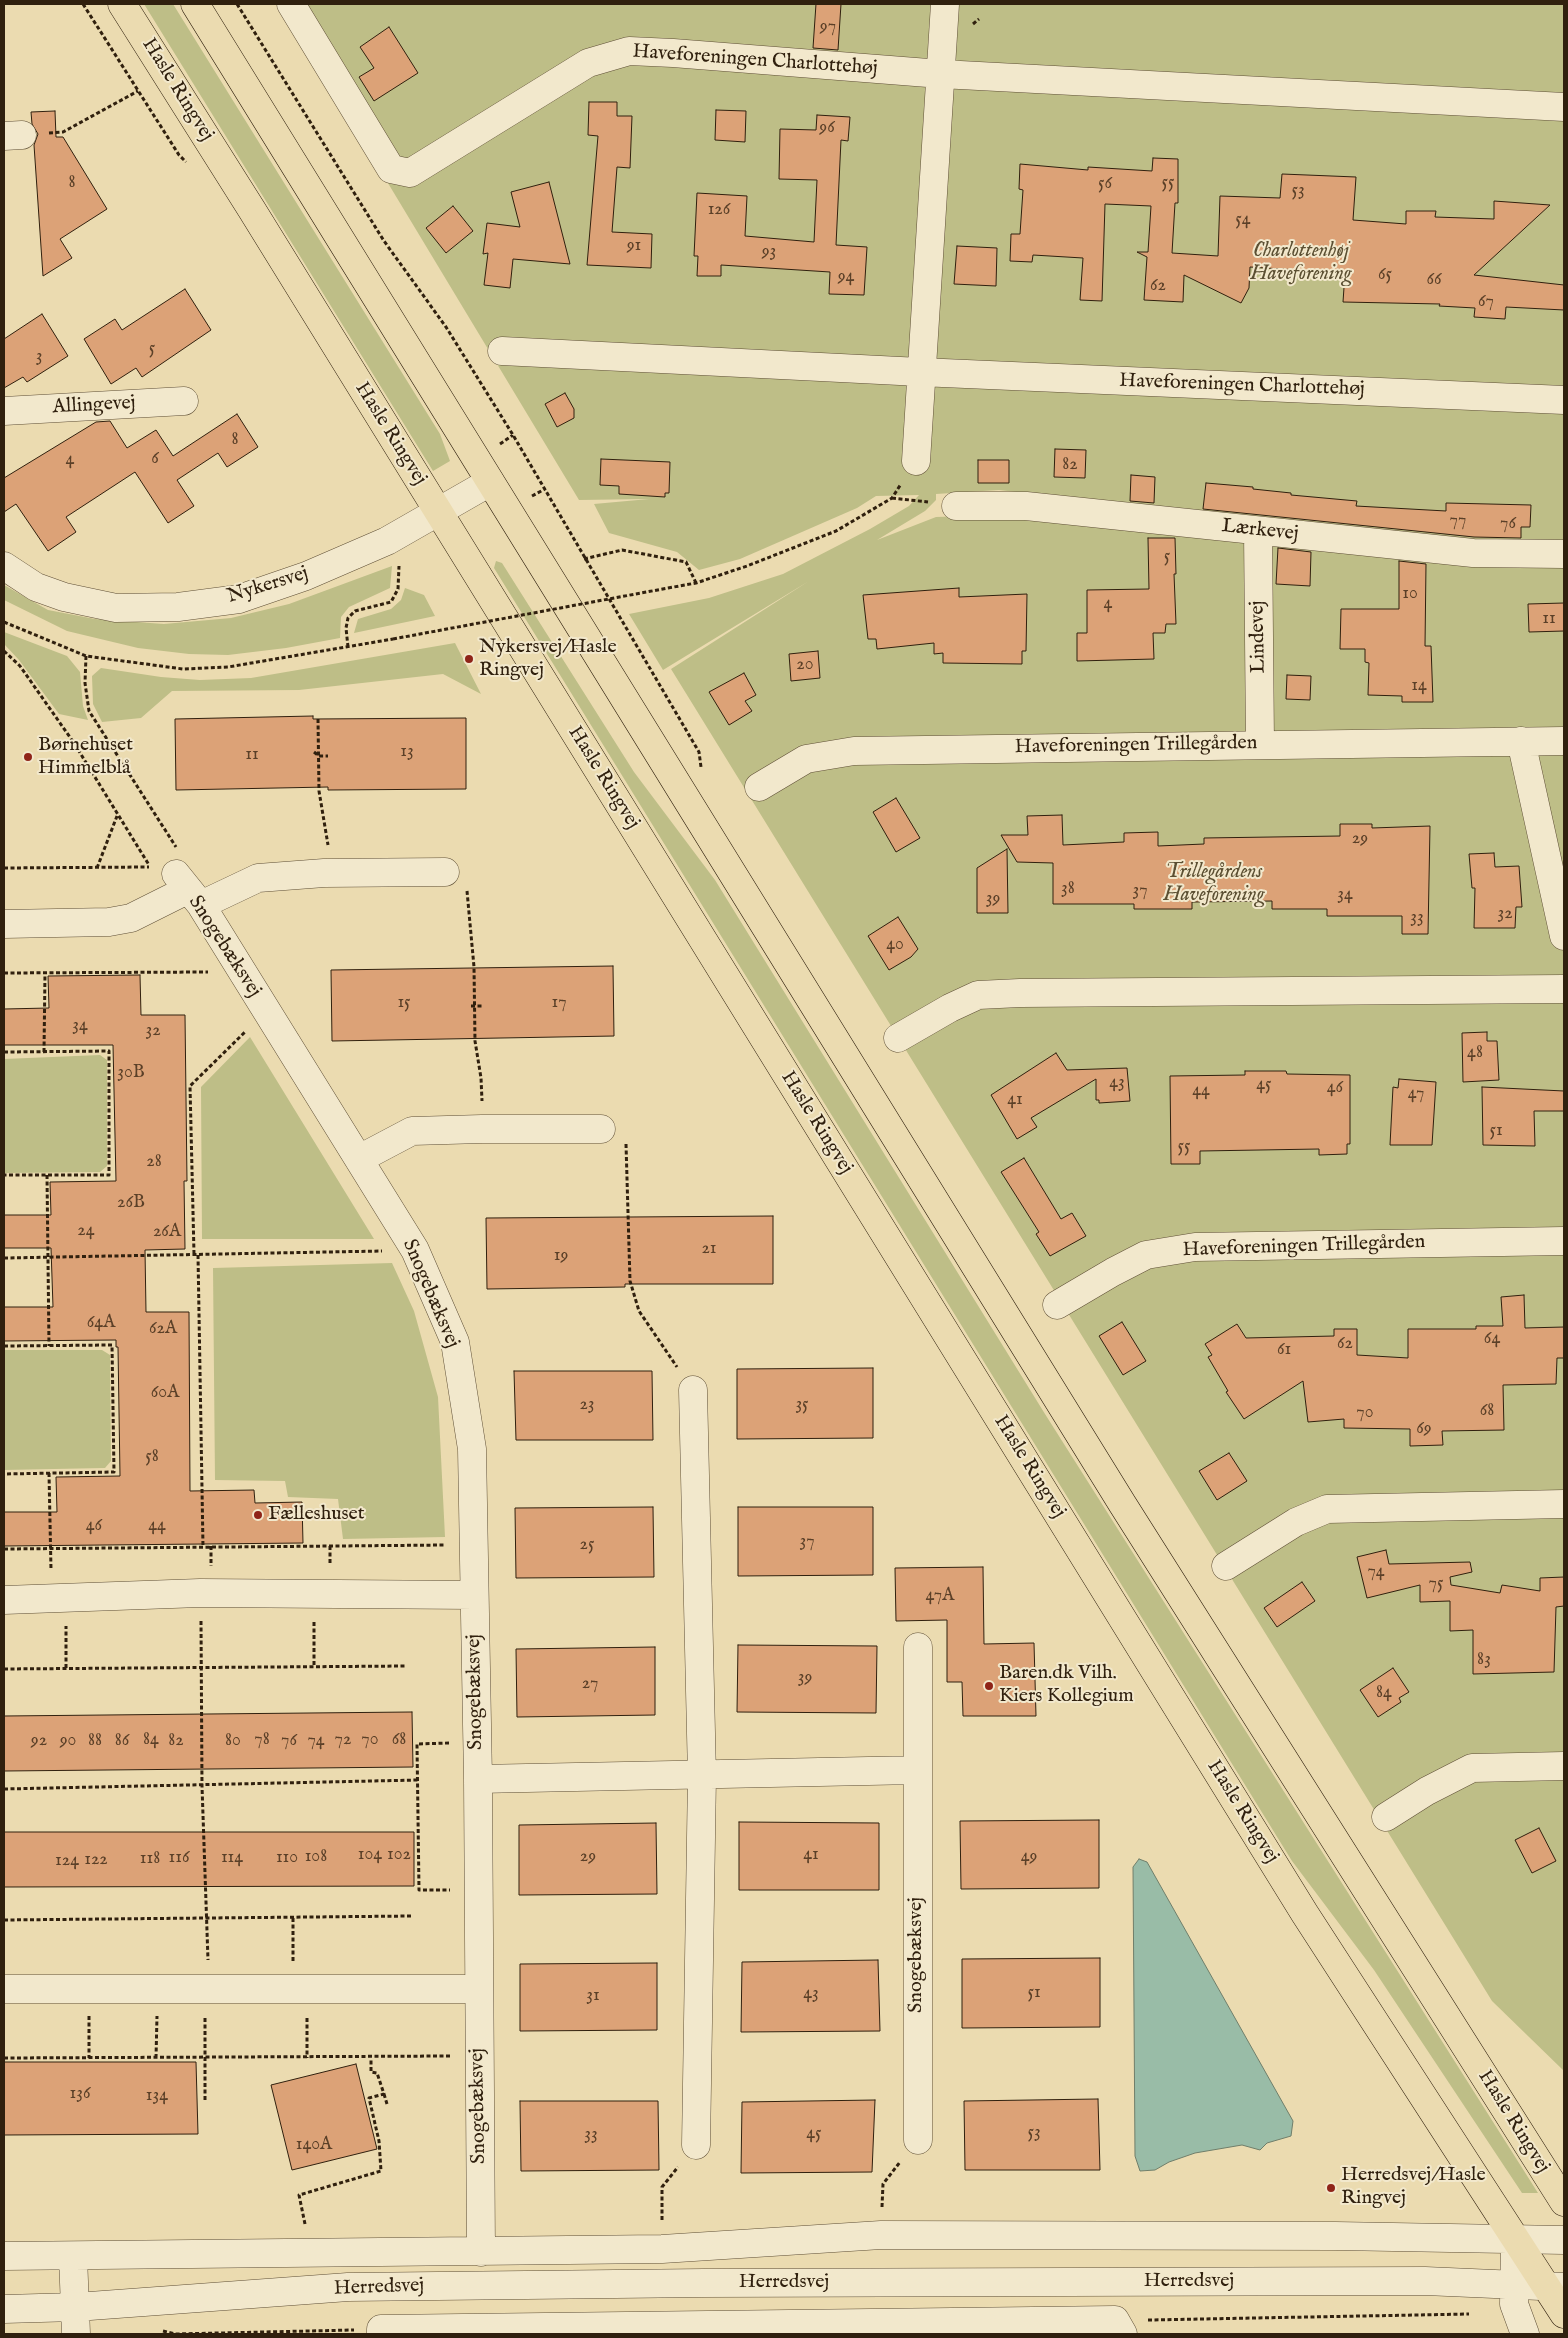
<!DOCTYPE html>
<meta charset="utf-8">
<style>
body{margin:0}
#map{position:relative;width:1568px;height:2338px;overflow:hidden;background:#ebdbb0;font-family:"IM FELL English",serif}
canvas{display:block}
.frame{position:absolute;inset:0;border:5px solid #30200e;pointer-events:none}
</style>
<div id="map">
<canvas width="1568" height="2338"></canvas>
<div class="frame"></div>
</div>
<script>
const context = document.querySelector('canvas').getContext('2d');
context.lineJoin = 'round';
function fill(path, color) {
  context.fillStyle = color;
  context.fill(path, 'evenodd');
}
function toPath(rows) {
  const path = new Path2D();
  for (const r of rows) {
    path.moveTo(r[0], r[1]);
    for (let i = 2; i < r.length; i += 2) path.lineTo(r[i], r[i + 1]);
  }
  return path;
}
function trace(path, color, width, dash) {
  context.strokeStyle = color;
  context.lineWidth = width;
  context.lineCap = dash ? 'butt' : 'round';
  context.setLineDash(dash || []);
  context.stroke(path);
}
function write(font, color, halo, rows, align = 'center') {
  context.font = font + ' "IM FELL English",serif';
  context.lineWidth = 4;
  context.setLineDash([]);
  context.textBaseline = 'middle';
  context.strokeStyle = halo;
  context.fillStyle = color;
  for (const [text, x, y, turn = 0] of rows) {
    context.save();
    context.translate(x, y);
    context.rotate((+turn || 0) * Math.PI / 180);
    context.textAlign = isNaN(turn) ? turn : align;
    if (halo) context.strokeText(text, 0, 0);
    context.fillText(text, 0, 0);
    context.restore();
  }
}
fill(toPath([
 [144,4,173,4,440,434,450,461,433,471],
 [280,4,1564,4,1564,545,1459,544,999,490,936,494,936,500,925,511,877,540,936,517,1036,514,1564,560,1564,2071,1492,2001,671,669,809,581,663,670,629,614,709,598,783,574,870,529,909,506,919,495,876,496,857,508,740,559,699,570,677,552,609,533,594,504,649,499,579,500],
 [496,561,502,563,634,772,715,880,1045,1414,1538,2193,1522,2193,1374,1970,1292,1861,494,568],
 [392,566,390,588,349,607,341,617,340,638,286,648,228,655,189,654,138,648,67,631,4,600,4,585,48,610,95,619,164,624,231,618,289,604],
 [405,588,424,595,435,616,354,633,358,619,391,609,401,600],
 [4,632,67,656,80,672,83,706,88,720,59,714,19,660,4,644],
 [455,643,481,694,443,674,299,690,172,691,141,718,102,722,93,704,92,676,101,668,161,677,200,680,251,678],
 [250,1037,374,1239,202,1239,201,1087],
 [100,1055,107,1060,107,1166,100,1172,4,1173,4,1059],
 [392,1263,414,1311,438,1397,445,1537,343,1539,338,1499,288,1497,285,1481,215,1480,213,1268],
 [4,1350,102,1350,110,1355,111,1461,105,1468,4,1470]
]), '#bebe87');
const water = toPath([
 [1139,1859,1147,1862,1293,2121,1291,2136,1267,2143,1260,2150,1242,2145,1195,2153,1169,2162,1155,2170,1140,2171,1135,2156,1133,1867,1139,1859]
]);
fill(water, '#99bca7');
trace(water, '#6f7e6a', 1);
const building = toPath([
 [816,4,841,4,838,50,813,48,816,4],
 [389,27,418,73,374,101,359,77,374,68,360,47,389,27],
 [589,102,617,102,617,116,632,116,630,168,617,167,612,232,652,234,651,268,587,265,598,136,588,135,589,102],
 [716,110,746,111,745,142,715,140,716,110],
 [55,111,56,137,63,137,107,209,60,239,72,258,43,276,34,145,38,134,32,124,31,112,55,111],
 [817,115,850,117,848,141,841,140,836,245,867,247,864,295,829,294,830,272,721,265,721,276,697,276,698,256,694,256,697,193,747,196,745,236,814,242,817,180,779,179,780,129,816,130,817,115],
 [1153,158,1178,159,1178,203,1175,203,1172,253,1218,256,1220,196,1280,198,1282,174,1356,177,1353,220,1406,224,1406,211,1436,211,1435,217,1494,219,1494,201,1550,205,1474,275,1564,285,1564,310,1506,307,1505,319,1474,317,1475,308,1439,306,1440,304,1343,302,1345,273,1250,267,1249,288,1241,303,1184,275,1183,302,1144,300,1147,257,1137,252,1148,252,1151,206,1105,204,1102,301,1080,300,1083,258,1033,255,1032,262,1010,261,1011,234,1020,234,1023,190,1019,189,1020,164,1088,170,1088,167,1152,171,1153,158],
 [549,182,570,264,513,259,510,288,484,285,488,253,483,254,487,223,520,227,511,192,549,182],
 [453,206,473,231,446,253,426,228,453,206],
 [957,246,997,248,996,286,954,284,957,246],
 [185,289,211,330,142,377,136,368,111,384,84,339,115,319,122,330,185,289],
 [42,314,68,356,27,382,23,377,4,388,4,339,42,314],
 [565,393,574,409,574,418,557,427,545,404,565,393],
 [237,414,258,447,227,467,218,453,177,480,194,506,168,523,135,472,66,517,76,532,48,551,16,504,4,512,4,478,96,422,110,421,127,448,156,430,173,456,237,414],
 [1055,449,1086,450,1085,478,1054,477,1055,449],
 [601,459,670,462,669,493,665,493,665,497,619,494,619,486,600,485,601,459],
 [978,460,1009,460,1009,483,978,483,978,460],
 [1131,475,1155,477,1154,503,1130,501,1131,475],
 [1206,483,1253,487,1253,489,1291,493,1291,495,1357,501,1356,506,1446,511,1446,503,1531,505,1530,527,1521,527,1521,538,1474,537,1203,509,1206,483],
 [1148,538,1175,538,1176,574,1174,574,1176,624,1166,624,1165,633,1153,633,1154,659,1077,661,1077,633,1087,633,1087,590,1149,589,1148,538],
 [1278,548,1311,552,1310,586,1276,584,1278,548],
 [1399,561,1426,564,1425,646,1431,646,1433,702,1402,702,1402,696,1368,695,1369,663,1365,662,1365,649,1340,649,1341,609,1399,609,1399,561],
 [959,588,959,597,1027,594,1026,651,1022,651,1022,664,943,663,943,653,934,654,934,643,877,649,876,639,868,639,863,595,959,588],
 [1564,603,1564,631,1529,632,1528,604,1564,603],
 [818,651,820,678,791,681,789,654,818,651],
 [744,673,756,695,745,701,752,711,729,725,709,692,744,673],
 [1287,675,1311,676,1310,700,1286,699,1287,675],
 [313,716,313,719,466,718,466,789,328,790,328,787,176,790,175,719,313,716],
 [896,798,920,838,896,852,873,812,896,798],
 [1062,815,1063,845,1124,842,1124,833,1158,832,1158,846,1204,844,1204,838,1340,836,1340,824,1372,824,1372,828,1430,826,1428,934,1402,934,1402,916,1327,916,1327,909,1272,909,1272,901,1192,902,1192,909,1134,909,1134,904,1053,904,1053,863,1017,862,1001,835,1028,835,1027,816,1062,815],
 [1007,849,1008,913,977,913,977,868,1007,849],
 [1494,853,1495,867,1519,866,1522,907,1516,907,1515,928,1474,928,1475,888,1472,888,1469,854,1494,853],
 [898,917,918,949,911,957,889,970,868,936,898,917],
 [613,966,614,1036,332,1041,331,970,613,966],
 [140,975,141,1015,185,1015,187,1181,184,1181,185,1249,145,1250,146,1312,189,1312,190,1491,254,1490,255,1503,302,1502,303,1543,4,1546,4,1512,57,1512,56,1477,120,1476,118,1347,116,1347,116,1340,4,1341,4,1307,53,1307,51,1248,4,1248,4,1215,51,1215,50,1182,116,1181,113,1045,4,1045,4,1009,49,1008,48,976,140,975],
 [1487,1032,1487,1041,1497,1041,1499,1080,1463,1082,1462,1033,1487,1032],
 [1056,1053,1067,1070,1127,1068,1130,1101,1099,1103,1099,1100,1096,1100,1096,1079,1031,1118,1037,1127,1017,1139,991,1095,1056,1053],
 [1245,1071,1286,1071,1287,1074,1350,1075,1350,1144,1347,1144,1347,1154,1319,1155,1319,1149,1200,1151,1200,1164,1171,1164,1170,1076,1245,1075,1245,1071],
 [1399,1079,1436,1082,1432,1145,1390,1145,1393,1087,1398,1088,1399,1079],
 [1482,1087,1564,1091,1564,1111,1534,1111,1535,1146,1483,1145,1482,1087],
 [1024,1158,1061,1219,1072,1213,1086,1236,1050,1256,1036,1234,1039,1232,1001,1172,1024,1158],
 [773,1216,773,1284,625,1284,625,1287,487,1289,486,1218,773,1216],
 [1524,1295,1525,1328,1564,1327,1564,1358,1557,1358,1556,1384,1503,1385,1504,1430,1442,1431,1443,1445,1410,1446,1410,1429,1344,1428,1344,1419,1308,1422,1303,1381,1244,1419,1226,1392,1228,1391,1208,1357,1212,1355,1205,1344,1237,1324,1246,1338,1334,1336,1334,1329,1357,1329,1357,1355,1408,1358,1408,1329,1476,1329,1476,1326,1503,1326,1501,1297,1524,1295],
 [1122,1322,1146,1361,1123,1375,1099,1336,1122,1322],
 [873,1368,873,1438,737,1439,737,1369,873,1368],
 [514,1371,652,1371,653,1440,516,1440,514,1371],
 [1229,1453,1247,1481,1217,1500,1199,1471,1229,1453],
 [653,1507,654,1577,516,1578,515,1508,653,1507],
 [738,1507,873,1507,873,1575,738,1576,738,1507],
 [1386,1550,1389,1564,1470,1562,1472,1572,1450,1577,1451,1585,1500,1593,1502,1585,1540,1591,1540,1578,1564,1577,1564,1606,1556,1607,1554,1672,1473,1674,1473,1630,1450,1631,1450,1601,1420,1602,1420,1585,1367,1598,1357,1557,1386,1550],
 [983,1567,984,1644,1034,1643,1036,1716,963,1716,962,1682,947,1682,947,1620,896,1621,895,1568,983,1567],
 [1302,1582,1315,1601,1277,1627,1264,1608,1302,1582],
 [738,1645,877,1646,876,1713,737,1712,738,1645],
 [655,1647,655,1715,517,1717,516,1649,655,1647],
 [1393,1668,1409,1692,1399,1698,1401,1702,1378,1717,1360,1690,1393,1668],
 [412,1712,413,1767,4,1771,4,1716,412,1712],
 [1099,1820,1099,1888,961,1889,960,1821,1099,1820],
 [739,1822,879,1823,879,1890,739,1890,739,1822],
 [656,1823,657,1894,519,1895,519,1825,656,1823],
 [1539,1828,1556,1861,1532,1873,1515,1840,1539,1828],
 [4,1832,414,1832,414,1886,4,1887,4,1832],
 [1100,1958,1100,2027,962,2028,962,1959,1100,1958],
 [878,1960,880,2031,741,2032,742,1962,878,1960],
 [657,1963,657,2030,520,2031,520,1964,657,1963],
 [4,2062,196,2062,198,2134,4,2135,4,2062],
 [356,2064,377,2149,292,2170,271,2085,356,2064],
 [1098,2099,1100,2170,965,2170,964,2101,1098,2099],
 [875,2100,872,2172,741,2173,742,2102,875,2100],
 [520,2101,658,2101,659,2170,521,2171,520,2101]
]);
fill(building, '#dca277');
trace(building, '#30200e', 1);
const minor = toPath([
 [291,4,391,169,410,173,588,63,629,51,673,53,941,74,1564,107],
 [4,136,22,135],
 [502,351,920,372,1564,400],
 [4,411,184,401],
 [916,461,945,4],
 [956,506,1026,506,1473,553,1564,554],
 [1258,531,1260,744],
 [4,566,36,587,64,597,116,608,178,607,239,599,306,576,387,541,490,482],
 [1521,741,1564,936],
 [759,787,806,759,854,751,1564,741],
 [176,874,201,905,415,1250,455,1342,472,1449,478,1779,481,2252],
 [201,905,258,878,324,873,445,872],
 [4,924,109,922,131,918,187,890],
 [898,1038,950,1008,978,995,1020,993,1564,989],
 [359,1159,412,1131,482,1129,601,1129],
 [1057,1305,1113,1272,1146,1255,1195,1247,1564,1241],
 [693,1390,702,1776,696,2145],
 [1226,1566,1296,1522,1327,1509,1564,1504],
 [4,1600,200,1593,474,1595],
 [918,1647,918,2140],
 [478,1779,917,1770],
 [1386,1817,1427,1791,1472,1768,1564,1766],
 [4,1989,478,1989],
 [1515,2239,1514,2304,1525,2334],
 [4,2256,662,2249,881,2235,1336,2236,1564,2240],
 [73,2256,76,2334],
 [4,2309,76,2307,348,2287,704,2283,1425,2281,1564,2287],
 [381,2334,381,2329,1115,2320,1123,2334]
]);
const major = toPath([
 [122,4,252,210,1305,1914,1564,2314],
 [195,4,1123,1505,1564,2202]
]);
trace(minor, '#5f4f36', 29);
trace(major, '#30200e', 29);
trace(toPath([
 [83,4,179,155,186,162],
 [237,4,384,241,446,327,513,435,699,752,701,767],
 [973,24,979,19],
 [49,133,63,132,138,91],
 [500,444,513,435],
 [532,496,545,489],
 [892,498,928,502],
 [584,559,622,550,686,562,696,583],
 [668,588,696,583,747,566,836,531,892,498,901,484],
 [4,622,86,656,183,669,228,667,393,639],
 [348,647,346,628,348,618,355,611,391,602,398,589,399,566],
 [4,651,20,666,74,743,149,865],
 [86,656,85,683,89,711,176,847],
 [318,719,319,791,328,845],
 [314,752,319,756,328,756],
 [4,868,149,867],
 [97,868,117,816],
 [467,891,474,967,475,1041,481,1078,482,1101],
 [4,973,208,972],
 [471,1006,482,1006],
 [4,1052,109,1051,109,1175,4,1175],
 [44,1052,45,973],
 [626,1144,630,1281,639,1311,677,1367],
 [47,1175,49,1346],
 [194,1254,190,1086,246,1031],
 [198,1255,203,1547],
 [4,1258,382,1251],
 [4,1346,112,1345,114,1472,4,1474],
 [49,1473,51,1570],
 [211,1546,211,1566],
 [330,1546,330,1565],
 [4,1549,446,1545],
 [201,1621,202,1786,208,1960],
 [314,1622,314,1666],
 [66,1668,66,1626],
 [4,1669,407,1666],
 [449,1743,417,1744,419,1890,450,1890],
 [4,1789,418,1780],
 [4,1920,412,1916],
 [293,1961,293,1918],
 [89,2016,89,2058],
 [205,2018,205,2101],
 [307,2018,307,2058],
 [4,2058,451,2056],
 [156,2058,157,2016],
 [384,2094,387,2104],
 [882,2207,883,2184,900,2162],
 [662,2220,662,2187,678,2167],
 [305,2224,299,2195,381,2171,379,2141,369,2098,384,2094,377,2073,371,2072,371,2058],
 [1148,2320,1469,2314],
 [163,2331,175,2334,354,2330]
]), '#30200e', 3, [4, 2.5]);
trace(minor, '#f2e8cc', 28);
trace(major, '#ebdbb0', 28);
trace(toPath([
 [393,639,668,588]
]), '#30200e', 3, [4, 2.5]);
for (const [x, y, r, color] of [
 [469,659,5,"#8f2418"],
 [28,757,5,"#8f2418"],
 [258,1515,5,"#8f2418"],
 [989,1686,5,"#8f2418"],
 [1331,2188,5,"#8f2418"]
]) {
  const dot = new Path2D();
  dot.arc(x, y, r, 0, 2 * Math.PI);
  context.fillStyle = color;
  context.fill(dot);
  trace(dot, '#f2e8cc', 2);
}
write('18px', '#5b4028', null, [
 ["97",828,27],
 ["96",827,128],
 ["8",72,183],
 ["55",1168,183],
 ["56",1105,184],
 ["53",1298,191],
 ["126",719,210],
 ["54",1243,220],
 ["91",634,246],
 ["93",769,252],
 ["65",1385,275],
 ["94",846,277],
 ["66",1434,280],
 ["62",1158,286],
 ["67",1486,302],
 ["5",152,349],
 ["3",39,357],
 ["8",235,440],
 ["6",155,459],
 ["4",70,460],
 ["82",1070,465],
 ["77",1458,521],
 ["76",1508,524],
 ["5",1167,557],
 ["10",1410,594],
 ["4",1108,604],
 ["11",1549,619],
 ["20",805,665],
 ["14",1419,686],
 ["13",407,752],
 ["11",252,755],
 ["29",1360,839],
 ["38",1068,889],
 ["37",1140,891],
 ["34",1345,895],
 ["39",993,899],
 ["32",1505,914],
 ["33",1417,918],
 ["40",895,945],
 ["15",404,1003],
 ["17",559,1003],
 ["34",80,1026],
 ["32",153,1031],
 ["48",1475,1053],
 ["30B",131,1073],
 ["43",1117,1083],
 ["45",1264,1085],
 ["46",1335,1088],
 ["44",1201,1091],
 ["47",1416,1094],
 ["41",1015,1100],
 ["51",1496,1131],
 ["55",1184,1147],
 ["28",154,1162],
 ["26B",131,1203],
 ["24",86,1231],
 ["26A",167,1232],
 ["21",709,1249],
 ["19",561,1256],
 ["64A",101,1323],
 ["62A",163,1329],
 ["64",1492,1339],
 ["62",1345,1344],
 ["61",1284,1350],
 ["60A",165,1393],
 ["23",587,1405],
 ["35",802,1405],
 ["68",1487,1411],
 ["70",1365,1413],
 ["69",1424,1429],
 ["58",152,1457],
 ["46",94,1526],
 ["44",157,1526],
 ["37",807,1542],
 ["25",587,1545],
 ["74",1376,1572],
 ["75",1436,1584],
 ["47A",940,1596],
 ["83",1484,1660],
 ["39",805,1678],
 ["27",590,1684],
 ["84",1384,1693],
 ["84",151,1740],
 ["78",262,1740],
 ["72",343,1740],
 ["70",370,1740],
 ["68",399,1740],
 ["92",39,1741],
 ["90",68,1741],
 ["88",95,1741],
 ["86",122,1741],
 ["82",176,1741],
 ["80",233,1741],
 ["76",289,1741],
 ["74",316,1741],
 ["104",370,1855],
 ["102",399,1855],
 ["41",811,1855],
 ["108",316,1857],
 ["29",588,1857],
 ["49",1029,1857],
 ["116",179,1858],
 ["114",232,1858],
 ["110",287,1858],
 ["118",150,1859],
 ["122",96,1860],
 ["124",67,1861],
 ["51",1034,1993],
 ["43",811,1994],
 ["31",593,1996],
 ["136",80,2094],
 ["134",157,2096],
 ["53",1034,2133],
 ["45",814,2134],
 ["33",591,2135],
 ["140A",314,2145]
]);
write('20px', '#30200e', '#f2e8cc', [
 ["Haveforeningen Charlottehøj",755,61,4],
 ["Hasle Ringvej",177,90,58],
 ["Haveforeningen Charlottehøj",1242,386,2],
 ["Allingevej",94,406,-3],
 ["Hasle Ringvej",390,434,58],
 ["Lærkevej",1260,531,6],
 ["Nykersvej",268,586,-17],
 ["Lindevej",1259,637,-91],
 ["Haveforeningen Trillegården",1136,746,-1],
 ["Hasle Ringvej",603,778,58],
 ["Snogebæksvej",224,947,57],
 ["Hasle Ringvej",816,1123,58],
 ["Haveforeningen Trillegården",1304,1247,-2],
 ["Snogebæksvej",430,1294,67],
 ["Hasle Ringvej",1029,1467,58],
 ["Snogebæksvej",476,1692,-91],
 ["Hasle Ringvej",1242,1812,58],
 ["Snogebæksvej",917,1955,-90],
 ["Snogebæksvej",479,2106,-91],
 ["Hasle Ringvej",1513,2122,58],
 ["Herredsvej",1189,2282],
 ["Herredsvej",784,2283],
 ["Herredsvej",379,2288,-2]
]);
write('italic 20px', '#5b4f32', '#f2e8cc', [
 ["Charlottenhøj",1301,252],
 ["Haveforening",1301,275],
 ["Trillegårdens",1214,873],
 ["Haveforening",1214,896]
]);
write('20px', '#30200e', '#f2e8cc', [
 ["Nykersvej/Hasle",479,648],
 ["Ringvej",479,671],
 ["Børnehuset",38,746],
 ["Himmelblå",38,769],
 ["Fælleshuset",268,1515],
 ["Baren.dk Vilh.",999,1674],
 ["Kiers Kollegium",999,1697],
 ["Herredsvej/Hasle",1341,2176],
 ["Ringvej",1341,2199]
], 'left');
</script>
